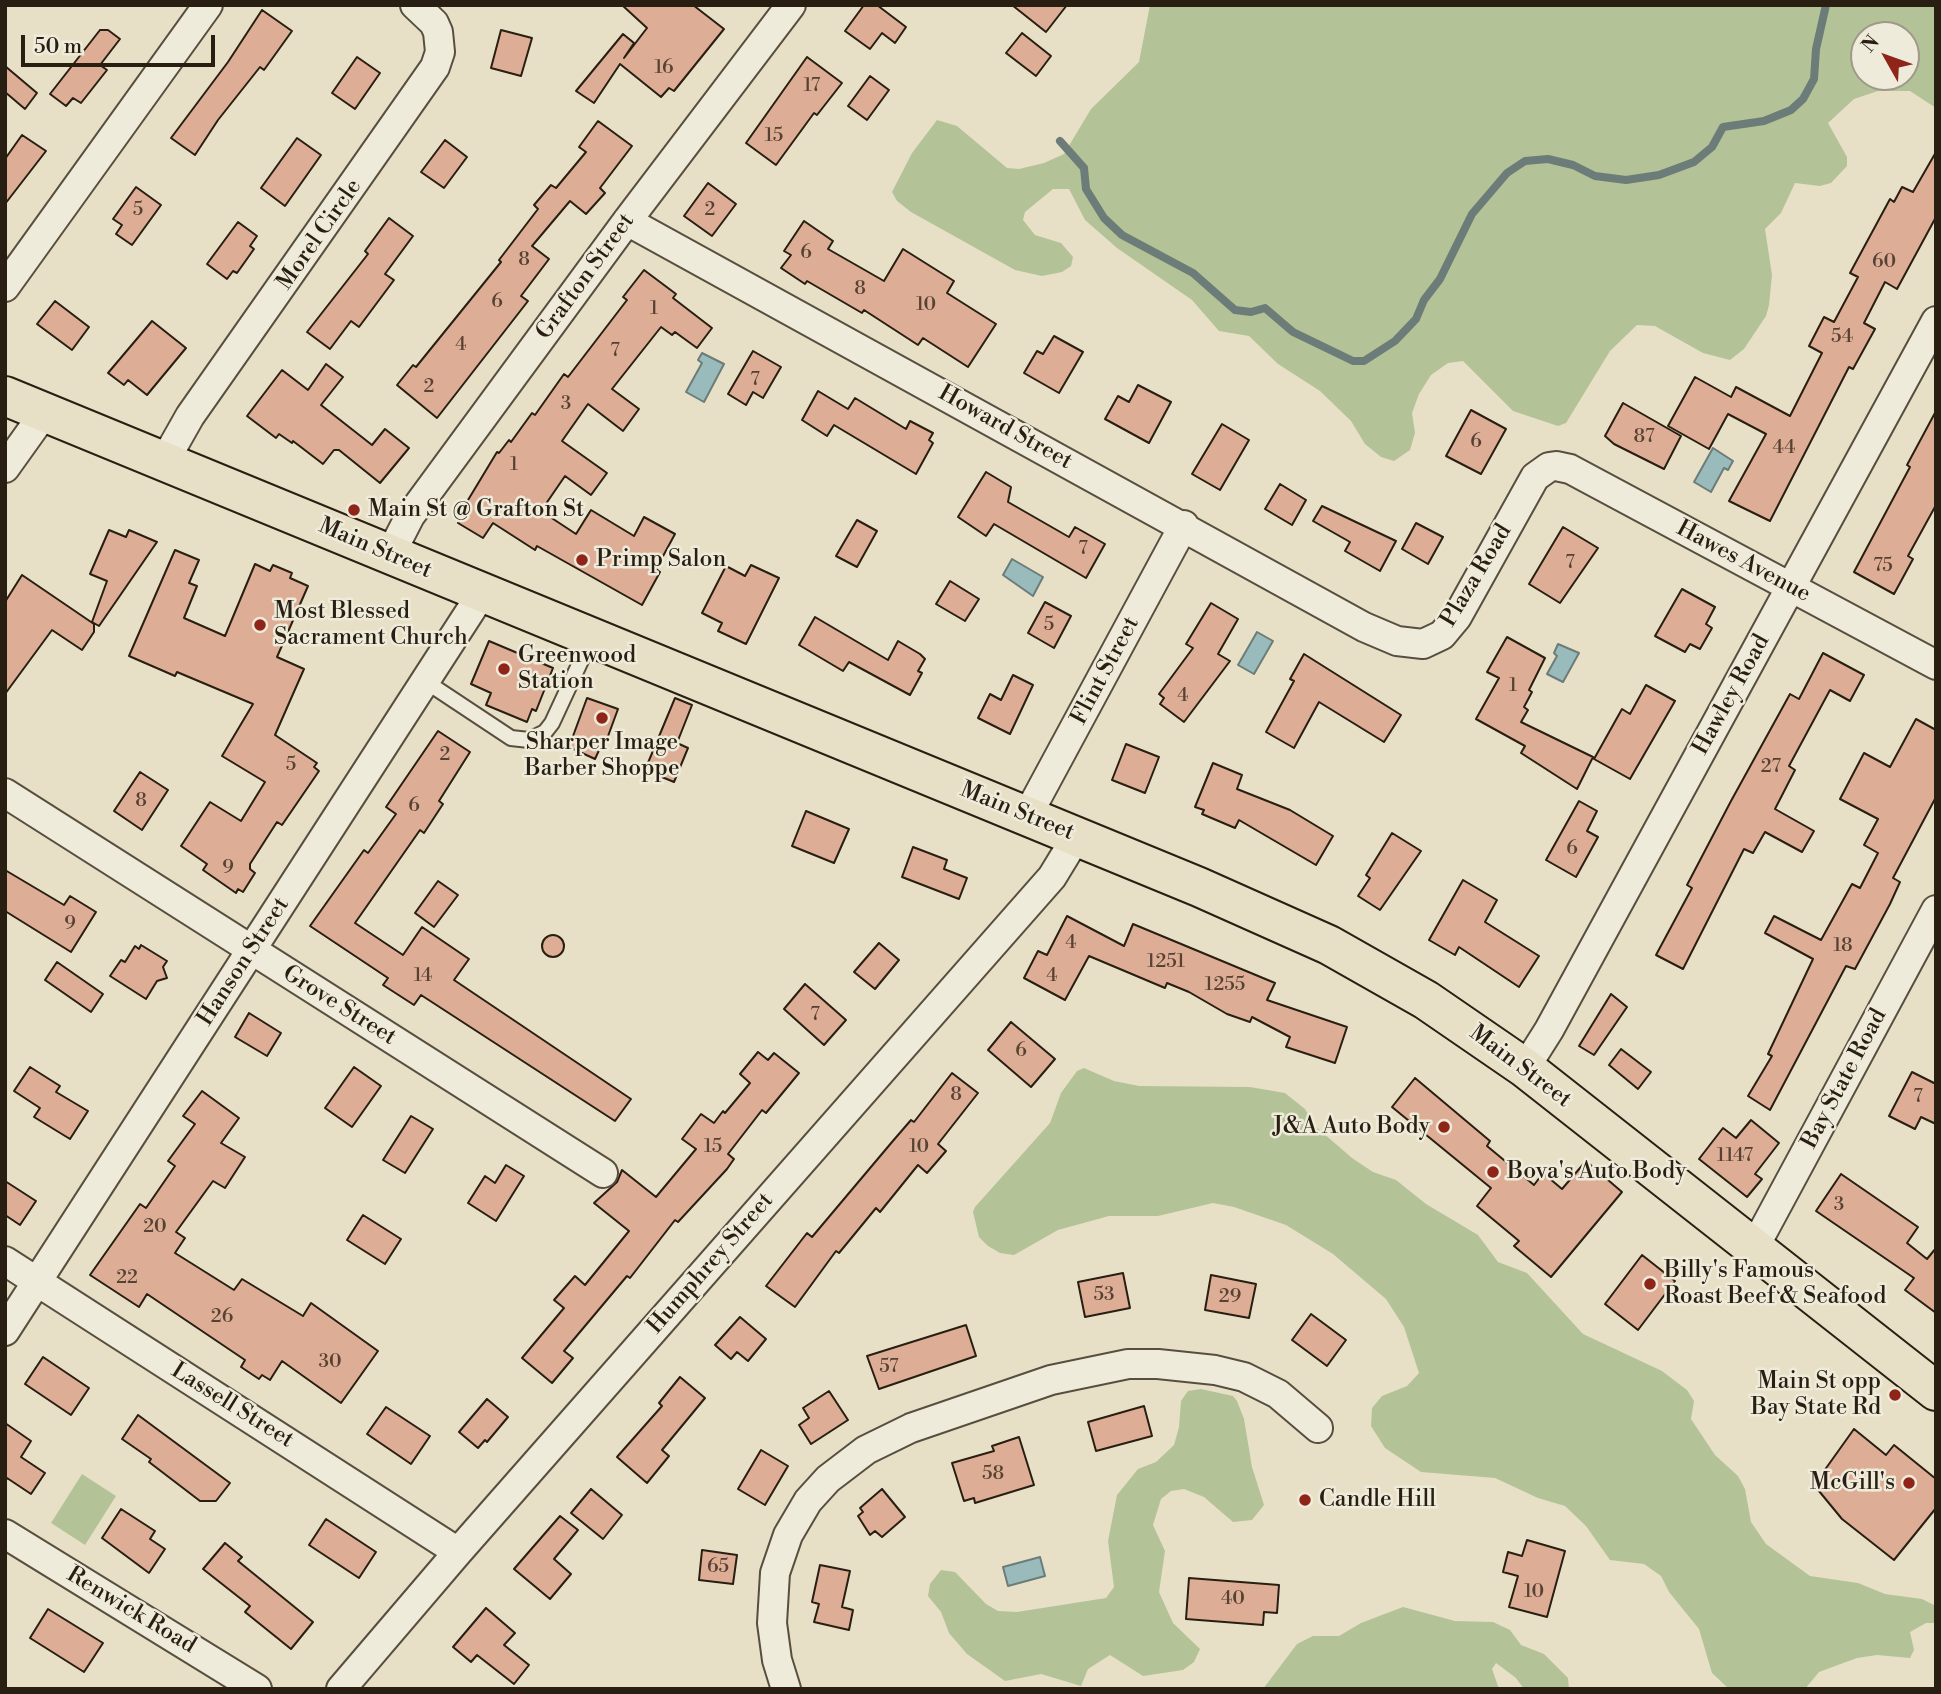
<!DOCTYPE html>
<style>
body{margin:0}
#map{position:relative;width:1941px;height:1694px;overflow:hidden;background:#e7e0c6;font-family:"Libre Bodoni",serif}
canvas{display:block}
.frame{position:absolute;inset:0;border:7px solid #281e12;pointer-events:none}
.north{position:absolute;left:1850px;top:21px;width:70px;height:70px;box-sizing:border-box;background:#efebda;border:2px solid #9f998a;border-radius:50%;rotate:310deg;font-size:19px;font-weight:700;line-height:28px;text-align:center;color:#281e12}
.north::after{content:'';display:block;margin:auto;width:24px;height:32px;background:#8f2418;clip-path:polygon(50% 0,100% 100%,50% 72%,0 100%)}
.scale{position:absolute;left:21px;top:35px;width:194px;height:32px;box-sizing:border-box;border:4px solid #281e12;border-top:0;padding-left:9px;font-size:21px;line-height:24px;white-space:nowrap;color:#281e12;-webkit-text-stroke:5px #efebda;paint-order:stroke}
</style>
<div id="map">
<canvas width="1941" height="1694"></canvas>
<div class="frame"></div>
<div class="north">N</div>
<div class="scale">50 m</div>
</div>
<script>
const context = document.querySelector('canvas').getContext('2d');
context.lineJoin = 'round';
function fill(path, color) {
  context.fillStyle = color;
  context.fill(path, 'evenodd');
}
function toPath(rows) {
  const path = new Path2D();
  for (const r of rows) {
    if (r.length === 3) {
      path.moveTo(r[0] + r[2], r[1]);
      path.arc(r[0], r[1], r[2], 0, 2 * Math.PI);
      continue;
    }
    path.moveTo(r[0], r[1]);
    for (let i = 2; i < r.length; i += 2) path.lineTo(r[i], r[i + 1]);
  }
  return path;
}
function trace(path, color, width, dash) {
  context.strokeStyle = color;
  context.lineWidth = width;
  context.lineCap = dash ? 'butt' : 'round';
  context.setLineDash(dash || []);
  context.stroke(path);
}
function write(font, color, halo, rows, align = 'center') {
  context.font = font + ' "Libre Bodoni",serif';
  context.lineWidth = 5;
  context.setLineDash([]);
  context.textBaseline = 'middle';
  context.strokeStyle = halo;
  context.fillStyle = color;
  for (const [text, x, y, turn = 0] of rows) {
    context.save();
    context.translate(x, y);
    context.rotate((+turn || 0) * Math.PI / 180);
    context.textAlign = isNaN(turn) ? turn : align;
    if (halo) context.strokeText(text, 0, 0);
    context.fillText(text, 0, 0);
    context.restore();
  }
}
fill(toPath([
 [1150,5,1936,5,1936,108,1910,91,1878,91,1854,99,1828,123,1847,157,1847,166,1831,183,1820,186,1795,183,1781,213,1765,229,1772,275,1769,305,1766,316,1744,349,1730,360,1703,353,1655,326,1637,325,1610,351,1566,423,1558,426,1513,411,1463,361,1448,363,1431,375,1419,394,1412,413,1415,433,1410,450,1394,461,1381,457,1365,444,1351,421,1320,391,1278,364,1249,336,1219,331,1192,300,1117,248,1085,220,1069,189,1053,189,1025,212,1023,220,1035,235,1061,243,1073,257,1071,266,1062,272,1042,276,1015,270,911,212,897,201,892,192,912,153,937,120,957,126,1007,168,1019,169,1044,163,1064,154,1091,109,1139,62],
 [1864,35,1906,35,1906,77,1864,77],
 [1084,1068,1114,1081,1139,1086,1250,1087,1285,1093,1305,1109,1315,1126,1352,1158,1373,1172,1396,1180,1426,1204,1478,1235,1498,1262,1527,1273,1583,1334,1662,1371,1687,1390,1694,1401,1691,1419,1715,1455,1738,1476,1745,1489,1751,1522,1766,1544,1810,1576,1858,1583,1885,1594,1922,1599,1936,1606,1936,1623,1926,1623,1910,1632,1914,1650,1910,1658,1877,1655,1857,1658,1819,1672,1805,1689,1729,1689,1712,1673,1699,1629,1669,1592,1661,1576,1644,1564,1610,1560,1586,1526,1565,1506,1538,1498,1495,1478,1421,1472,1385,1448,1371,1426,1372,1408,1382,1396,1407,1386,1419,1373,1404,1327,1386,1299,1333,1254,1286,1225,1234,1207,1213,1203,1158,1216,1109,1216,1058,1230,1014,1255,1000,1253,988,1246,979,1237,973,1212,975,1207,1050,1123,1061,1093,1077,1071],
 [1201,1389,1233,1396,1237,1401,1244,1419,1252,1467,1264,1505,1252,1520,1233,1522,1204,1497,1184,1489,1171,1491,1161,1499,1153,1525,1165,1551,1159,1592,1173,1623,1200,1649,1194,1662,1183,1670,1143,1676,1110,1655,1088,1669,1081,1686,1041,1674,1005,1681,967,1654,949,1633,941,1612,928,1596,930,1584,937,1575,941,1570,955,1572,986,1604,998,1611,1017,1612,1106,1598,1114,1587,1108,1541,1117,1495,1138,1469,1156,1462,1174,1445,1179,1427,1181,1401,1188,1391],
 [82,1474,116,1496,85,1545,51,1523],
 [1403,1607,1455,1621,1493,1622,1510,1630,1521,1645,1544,1654,1568,1678,1569,1689,1524,1689,1516,1678,1496,1663,1492,1669,1499,1689,1263,1689,1297,1644,1313,1636,1339,1636,1361,1623]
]), '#b3c397');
const water = toPath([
 [702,353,724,364,704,402,686,392,702,363,698,360,702,353],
 [1713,448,1733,461,1728,470,1724,468,1711,492,1694,482,1713,448],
 [1012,559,1043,577,1033,596,1003,575,1012,559],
 [1257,632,1273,641,1254,674,1238,665,1257,632],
 [1558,644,1579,653,1563,682,1547,674,1557,656,1554,653,1558,644],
 [1040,1557,1045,1576,1008,1586,1003,1567,1040,1557]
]);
fill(water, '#99bbbc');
trace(water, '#6c7c78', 2);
trace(toPath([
 [1060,141,1084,168,1086,189,1104,218,1122,235,1193,273,1235,310,1251,312,1265,308,1293,332,1353,361,1364,361,1395,341,1416,319,1424,300,1440,279,1472,214,1507,173,1525,161,1548,159,1573,165,1595,176,1626,180,1659,175,1694,162,1712,147,1723,127,1764,121,1791,110,1803,99,1814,79,1816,49,1826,5]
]), '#6c7c78', 8);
const building = toPath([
 [622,5,693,5,724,29,674,91,669,88,661,97,620,64,594,103,576,91,623,34,634,43,624,58,647,28,622,5],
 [864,5,877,5,906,27,895,43,882,33,870,49,845,31,864,5],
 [1012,5,1067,5,1046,32,1012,5],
 [262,10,292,31,264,70,260,67,218,120,195,155,171,138,228,62,262,10],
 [100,30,108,30,120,39,100,65,107,70,81,103,73,98,66,106,50,94,100,30],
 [501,30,532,38,521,76,491,68,501,30],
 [1022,33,1051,56,1036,76,1006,53,1022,33],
 [357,57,380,73,355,109,332,93,357,57],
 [807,57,842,83,817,115,814,113,776,165,746,143,807,57],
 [5,66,37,93,25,109,5,92,5,66],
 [870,76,889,90,867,120,848,106,870,76],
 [598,121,632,146,600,188,605,193,586,214,570,201,532,246,549,259,521,296,528,301,437,418,397,385,413,365,416,367,501,262,499,260,538,209,534,205,551,185,556,188,586,152,579,147,598,121],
 [22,135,46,151,5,204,5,159,22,135],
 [297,138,321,155,285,206,261,188,297,138],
 [445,140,467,157,444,188,421,172,445,140],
 [1936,152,1936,217,1897,289,1885,282,1864,323,1875,329,1853,369,1849,367,1770,521,1729,501,1766,434,1728,414,1709,449,1668,426,1695,377,1731,397,1736,387,1790,416,1822,353,1809,346,1824,317,1834,322,1858,277,1850,273,1890,199,1894,202,1902,187,1913,192,1936,152],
 [708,183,736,204,712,236,684,216,708,183],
 [136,187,161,205,132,245,116,234,122,225,113,219,136,187],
 [389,218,413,236,385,274,394,280,359,327,351,321,330,349,307,332,368,254,365,251,389,218],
 [804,221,833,241,828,249,884,281,903,249,954,281,947,293,996,324,968,367,923,338,918,345,864,310,862,313,807,281,805,284,781,268,791,255,784,251,804,221],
 [238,222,257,236,250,246,254,249,237,273,233,271,227,279,207,264,238,222],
 [644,270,676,294,673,298,712,328,697,348,675,332,672,335,661,327,612,389,639,409,623,431,588,404,562,441,607,473,591,495,565,476,541,511,576,534,591,510,634,536,644,517,675,534,656,569,660,572,642,605,537,546,535,550,493,523,483,538,458,523,469,507,465,505,497,452,499,453,509,440,511,442,532,413,535,415,564,374,568,377,627,300,623,297,644,270],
 [55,301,89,327,72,350,37,324,55,301],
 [152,321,186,348,147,395,128,380,124,385,108,373,152,321],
 [1054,336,1083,352,1059,393,1024,373,1037,351,1043,354,1054,336],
 [753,351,781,367,763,398,753,392,746,405,728,394,753,351],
 [326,364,343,377,321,405,372,445,385,429,409,448,380,483,339,450,334,450,323,464,293,441,292,443,279,434,276,438,247,416,282,370,308,390,326,364],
 [1138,385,1171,402,1149,443,1105,419,1118,396,1129,402,1138,385],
 [818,391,848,409,855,398,906,429,910,421,933,433,929,440,933,443,916,474,834,425,827,436,802,420,818,391],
 [1623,403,1681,436,1664,469,1614,444,1605,436,1623,403],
 [1471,410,1506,429,1481,474,1446,456,1471,410],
 [1936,411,1936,505,1908,556,1913,559,1894,594,1854,572,1910,467,1907,465,1936,411],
 [1222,424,1249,440,1220,490,1192,474,1222,424],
 [986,472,1011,487,1008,502,1069,537,1075,527,1105,544,1086,578,994,524,986,536,958,517,986,472],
 [1280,484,1306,500,1292,525,1265,509,1280,484],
 [1322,506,1396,541,1380,571,1345,551,1350,542,1313,521,1322,506],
 [857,520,877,531,857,567,836,556,857,520],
 [1416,523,1443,537,1428,564,1402,549,1416,523],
 [1563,527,1598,548,1560,603,1529,584,1563,527],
 [109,530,126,537,129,530,157,542,99,626,92,622,107,581,90,574,109,530],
 [175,550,199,560,189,583,197,586,184,618,225,636,255,564,270,571,273,565,292,573,290,578,308,586,277,657,304,669,275,735,317,763,314,767,319,771,282,825,277,822,250,864,250,869,255,873,243,892,238,889,236,893,203,870,207,864,181,846,210,802,241,821,265,782,222,756,253,704,177,672,175,676,129,656,175,550],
 [751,565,779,578,746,644,718,631,722,623,702,613,726,566,745,576,751,565],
 [22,575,94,624,94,632,82,650,52,630,5,694,5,602,22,575],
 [950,581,979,599,965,621,936,604,950,581],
 [1682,589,1715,607,1706,624,1712,628,1700,649,1690,644,1685,652,1655,636,1682,589],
 [1045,602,1071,616,1054,648,1028,633,1045,602],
 [1211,603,1238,619,1218,654,1230,661,1184,722,1160,704,1164,698,1159,694,1193,648,1186,644,1211,603],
 [815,617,888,660,898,641,920,654,925,659,918,671,922,673,910,695,849,662,843,671,799,645,815,617],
 [1507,637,1545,658,1529,690,1532,692,1524,707,1528,710,1521,722,1593,757,1577,789,1521,753,1525,746,1476,719,1499,678,1487,672,1507,637],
 [489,641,553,668,536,711,532,709,527,722,486,705,491,693,471,684,489,641],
 [1823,653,1864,675,1850,701,1830,690,1789,766,1795,770,1775,809,1814,831,1802,852,1765,832,1753,853,1744,849,1683,969,1656,955,1692,888,1687,885,1731,801,1790,694,1799,699,1823,653],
 [1304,654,1401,715,1384,742,1319,702,1294,748,1266,732,1294,681,1290,679,1304,654],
 [1013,675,1033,685,1010,734,978,718,990,694,1001,700,1013,675],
 [1646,685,1675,701,1630,779,1594,759,1622,709,1630,714,1646,685],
 [587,698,618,709,604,747,601,746,595,759,569,747,587,698],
 [675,698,692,705,677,743,688,748,674,782,645,770,675,698],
 [1916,719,1936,730,1936,797,1893,878,1900,882,1890,904,1855,969,1846,966,1770,1110,1748,1096,1772,1056,1768,1054,1813,959,1765,933,1774,916,1821,940,1852,884,1860,888,1878,853,1864,845,1878,819,1840,799,1864,753,1890,767,1916,719],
 [438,731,470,752,439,801,443,804,424,833,420,830,355,923,403,955,422,927,469,959,454,980,631,1099,615,1121,421,995,414,1005,383,985,388,978,310,926,364,850,368,853,396,814,386,807,438,731],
 [1126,744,1159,757,1145,793,1112,780,1126,744],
 [1213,763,1242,775,1237,789,1290,810,1333,836,1316,865,1239,820,1235,828,1202,814,1204,810,1195,807,1213,763],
 [140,772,168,790,142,830,114,811,140,772],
 [1579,801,1597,811,1587,831,1598,837,1576,877,1546,860,1579,801],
 [806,811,849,829,834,863,792,846,806,811],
 [1392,833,1421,851,1380,910,1358,896,1370,878,1366,875,1392,833],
 [913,847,947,860,944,869,967,878,959,899,902,877,913,847],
 [5,870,64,905,70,896,96,912,71,952,5,911,5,870],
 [1463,880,1497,900,1485,922,1539,956,1519,987,1459,947,1455,955,1429,940,1463,880],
 [438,881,458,895,434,927,415,913,438,881],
 [1067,916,1124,946,1133,924,1275,983,1267,1000,1347,1027,1335,1063,1286,1047,1290,1037,1252,1017,1250,1022,1227,1014,1189,992,1167,983,1165,988,1089,956,1065,1000,1024,978,1038,951,1047,955,1067,916],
 [553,946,11],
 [879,943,899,960,875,989,854,972,879,943],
 [141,945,167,961,163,967,167,978,157,981,146,999,110,976,121,960,125,962,135,946,139,949,141,945],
 [57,962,103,994,91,1012,45,980,57,962],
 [805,984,846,1020,824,1045,784,1009,805,984],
 [1611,994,1627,1007,1594,1055,1579,1046,1611,994],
 [249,1013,281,1033,267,1056,235,1037,249,1013],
 [1011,1022,1055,1059,1031,1087,988,1050,1011,1022],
 [1621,1049,1651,1072,1638,1089,1609,1065,1621,1049],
 [758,1052,768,1060,774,1053,799,1073,766,1113,762,1110,728,1154,734,1159,727,1169,678,1222,675,1220,630,1278,627,1276,564,1351,573,1358,552,1383,522,1358,564,1308,554,1300,575,1276,585,1285,629,1231,594,1203,617,1182,622,1170,656,1197,696,1149,682,1139,701,1114,714,1123,723,1111,725,1113,750,1083,740,1074,758,1052],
 [30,1067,60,1086,56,1092,88,1111,70,1139,34,1117,40,1108,14,1091,30,1067],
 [354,1067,381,1086,352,1127,325,1108,354,1067],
 [1912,1072,1936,1084,1936,1124,1921,1117,1915,1129,1889,1116,1912,1072],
 [952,1073,978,1093,938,1144,946,1151,927,1173,918,1165,880,1212,876,1208,839,1253,836,1251,795,1307,766,1286,807,1233,812,1237,892,1142,911,1120,914,1122,952,1073],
 [1415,1078,1490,1141,1487,1146,1534,1185,1543,1173,1562,1189,1586,1161,1622,1192,1551,1277,1514,1246,1519,1241,1477,1206,1491,1188,1392,1107,1415,1078],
 [202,1091,239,1118,221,1143,245,1157,225,1188,213,1181,176,1232,185,1238,175,1253,234,1290,242,1279,303,1316,311,1303,378,1351,341,1403,282,1361,270,1380,262,1375,259,1379,241,1367,245,1360,147,1294,139,1307,90,1275,140,1204,146,1208,175,1166,168,1161,195,1124,183,1116,202,1091],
 [411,1116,433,1129,405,1173,383,1160,411,1116],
 [1751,1120,1779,1143,1755,1174,1762,1179,1747,1197,1699,1159,1723,1128,1736,1138,1751,1120],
 [506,1165,524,1176,496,1221,468,1203,485,1176,495,1183,506,1165],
 [1841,1174,1918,1227,1907,1243,1927,1259,1936,1248,1936,1313,1905,1290,1914,1278,1816,1211,1841,1174],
 [5,1181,36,1201,20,1225,5,1215,5,1181],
 [363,1215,401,1239,385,1264,347,1240,363,1215],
 [1642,1255,1675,1281,1638,1330,1605,1304,1642,1255],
 [1123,1273,1130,1308,1085,1317,1078,1282,1123,1273],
 [1211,1275,1256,1284,1249,1318,1205,1310,1211,1275],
 [1311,1314,1346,1340,1327,1366,1292,1340,1311,1314],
 [740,1317,766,1339,748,1361,737,1352,731,1359,715,1345,740,1317],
 [966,1325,976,1356,879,1389,867,1356,966,1325],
 [43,1357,89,1388,71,1415,25,1384,43,1357],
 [680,1377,705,1398,662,1450,669,1456,647,1483,617,1457,662,1406,659,1403,680,1377],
 [829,1391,848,1420,811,1444,799,1425,809,1418,803,1408,829,1391],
 [487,1399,508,1417,487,1442,485,1440,478,1448,459,1432,487,1399],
 [1144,1406,1152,1436,1096,1451,1088,1422,1144,1406],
 [386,1407,430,1436,411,1464,367,1434,386,1407],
 [138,1415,230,1483,216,1501,200,1501,149,1462,151,1459,122,1439,138,1415],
 [5,1423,31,1441,21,1457,45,1473,31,1494,7,1478,5,1480,5,1423],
 [1854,1429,1886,1455,1894,1445,1936,1479,1936,1508,1894,1560,1842,1519,1814,1485,1854,1429],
 [1019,1437,1034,1485,975,1503,974,1498,964,1501,952,1463,994,1451,992,1446,1019,1437],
 [761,1450,788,1466,765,1505,738,1489,761,1450],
 [591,1489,622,1515,603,1539,571,1513,591,1489],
 [882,1489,905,1517,882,1537,875,1531,870,1535,858,1516,863,1512,860,1508,882,1489],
 [121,1509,155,1531,150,1539,165,1549,149,1573,102,1538,121,1509],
 [560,1516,578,1530,554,1559,571,1574,550,1599,514,1569,560,1516],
 [326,1519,376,1552,359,1578,309,1545,326,1519],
 [1527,1540,1565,1551,1547,1617,1509,1607,1518,1576,1503,1572,1508,1552,1522,1556,1527,1540],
 [225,1543,242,1557,238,1561,313,1622,291,1649,245,1612,250,1606,203,1569,225,1543],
 [702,1550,737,1555,733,1584,699,1580,702,1550],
 [820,1565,850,1571,842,1607,853,1610,849,1630,814,1622,819,1604,812,1602,820,1565],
 [1189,1578,1279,1585,1277,1613,1264,1612,1263,1625,1186,1619,1189,1578],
 [486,1608,515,1633,504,1645,529,1665,514,1684,477,1655,471,1662,453,1647,486,1608],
 [48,1609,103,1643,84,1672,30,1638,48,1609]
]);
fill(building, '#dead95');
trace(building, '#281e12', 2);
const lane = toPath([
 [425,681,511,738,529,740,545,732,552,723,591,639]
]);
const street = toPath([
 [627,221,1364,627,1397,641,1423,644,1442,635,1457,617,1535,477,1549,467,1556,466,1570,469,1936,665],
 [5,287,208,5],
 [164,462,190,416,435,67,440,52,438,32,434,23,415,5],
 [5,468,45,412],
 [390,555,410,516,627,221,791,5],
 [5,793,603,1173],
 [1027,816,1184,525],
 [1525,1068,1549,1030,1936,321],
 [1754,1248,1936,910],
 [5,1261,458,1552],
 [5,1331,482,593],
 [5,1534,257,1689],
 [341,1689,458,1552,1052,877,1077,836],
 [786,1689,777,1660,772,1623,775,1573,788,1535,808,1501,828,1479,866,1450,911,1428,1051,1380,1128,1364,1158,1364,1215,1370,1244,1377,1278,1394,1318,1428]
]);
const primary = toPath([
 [5,396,1199,887,1329,945,1426,1000,1525,1068,1936,1391]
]);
trace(lane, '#584e3f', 18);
trace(street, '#584e3f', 32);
trace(primary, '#281e12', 42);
trace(lane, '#efebda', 14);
trace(street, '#efebda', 28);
trace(primary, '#e7e0c6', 38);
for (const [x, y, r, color] of [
 [354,510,7,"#8f2418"],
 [582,560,7,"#8f2418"],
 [260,625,7,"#8f2418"],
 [504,669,7,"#8f2418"],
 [602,718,7,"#8f2418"],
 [1444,1127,7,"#8f2418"],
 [1493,1172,7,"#8f2418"],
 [1650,1284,7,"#8f2418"],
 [1895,1395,7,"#8f2418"],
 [1909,1483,7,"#8f2418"],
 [1305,1500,7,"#8f2418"]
]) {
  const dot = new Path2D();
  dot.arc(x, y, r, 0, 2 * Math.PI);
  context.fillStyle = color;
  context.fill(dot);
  trace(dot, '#efebda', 2.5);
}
write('19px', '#564233', null, [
 ["16",664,68],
 ["17",812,86],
 ["15",774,136],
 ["5",138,210],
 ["2",710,210],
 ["6",806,253],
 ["8",524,260],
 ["60",1884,262],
 ["8",860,289],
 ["6",497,302],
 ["10",926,305],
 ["1",654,309],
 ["54",1842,337],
 ["4",461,345],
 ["7",615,351],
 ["7",755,380],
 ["2",429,387],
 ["3",566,404],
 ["87",1644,437],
 ["6",1476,442],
 ["44",1784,448],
 ["1",514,465],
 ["7",1083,549],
 ["7",1570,563],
 ["75",1883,566],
 ["5",1049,625],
 ["1",1513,686],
 ["4",1183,696],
 ["2",445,755],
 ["5",291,765],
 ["27",1771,767],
 ["8",141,801],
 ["6",414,806],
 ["6",1572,849],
 ["9",228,868],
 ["9",70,924],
 ["4",1071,943],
 ["18",1843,946],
 ["1251",1166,962],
 ["14",423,976],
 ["4",1052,976],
 ["1255",1225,985],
 ["7",815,1015],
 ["6",1021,1051],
 ["8",956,1095],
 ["7",1918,1097],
 ["15",713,1147],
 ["10",919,1147],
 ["1147",1735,1156],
 ["3",1839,1205],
 ["20",155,1227],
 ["22",127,1278],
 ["53",1104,1295],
 ["29",1230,1297],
 ["26",222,1317],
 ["30",330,1362],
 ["57",889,1367],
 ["58",993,1474],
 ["65",718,1567],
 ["10",1534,1592],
 ["40",1233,1599]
]);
write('23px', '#281e12', '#efebda', [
 ["Morel Circle",320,235,-55],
 ["Grafton Street",586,277,-54],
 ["Howard Street",1005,428,29],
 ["Main Street",375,549,23],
 ["Hawes Avenue",1743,562,28],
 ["Plaza Road",1477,576,-59],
 ["Flint Street",1106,671,-62],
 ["Hawley Road",1732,695,-61],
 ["Main Street",1017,812,22],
 ["Hanson Street",244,962,-57],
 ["Grove Street",339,1006,32],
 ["Main Street",1520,1067,37],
 ["Bay State Road",1845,1079,-62],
 ["Humphrey Street",711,1264,-49],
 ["Lassell Street",232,1406,32],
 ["Renwick Road",131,1611,31]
]);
write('23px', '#281e12', '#efebda', [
 ["Main St @ Grafton St",368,510],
 ["Primp Salon",596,560],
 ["Most Blessed",274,612],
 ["Sacrament Church",274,638],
 ["Greenwood",518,656],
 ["Station",518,682],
 ["Sharper Image",602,743,"center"],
 ["Barber Shoppe",602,769,"center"],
 ["J&A Auto Body",1430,1127,"right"],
 ["Bova's Auto Body",1507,1172],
 ["Billy's Famous",1664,1271],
 ["Roast Beef & Seafood",1664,1297],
 ["Main St opp",1881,1382,"right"],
 ["Bay State Rd",1881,1408,"right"],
 ["McGill's",1895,1483,"right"],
 ["Candle Hill",1319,1500]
], 'left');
</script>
